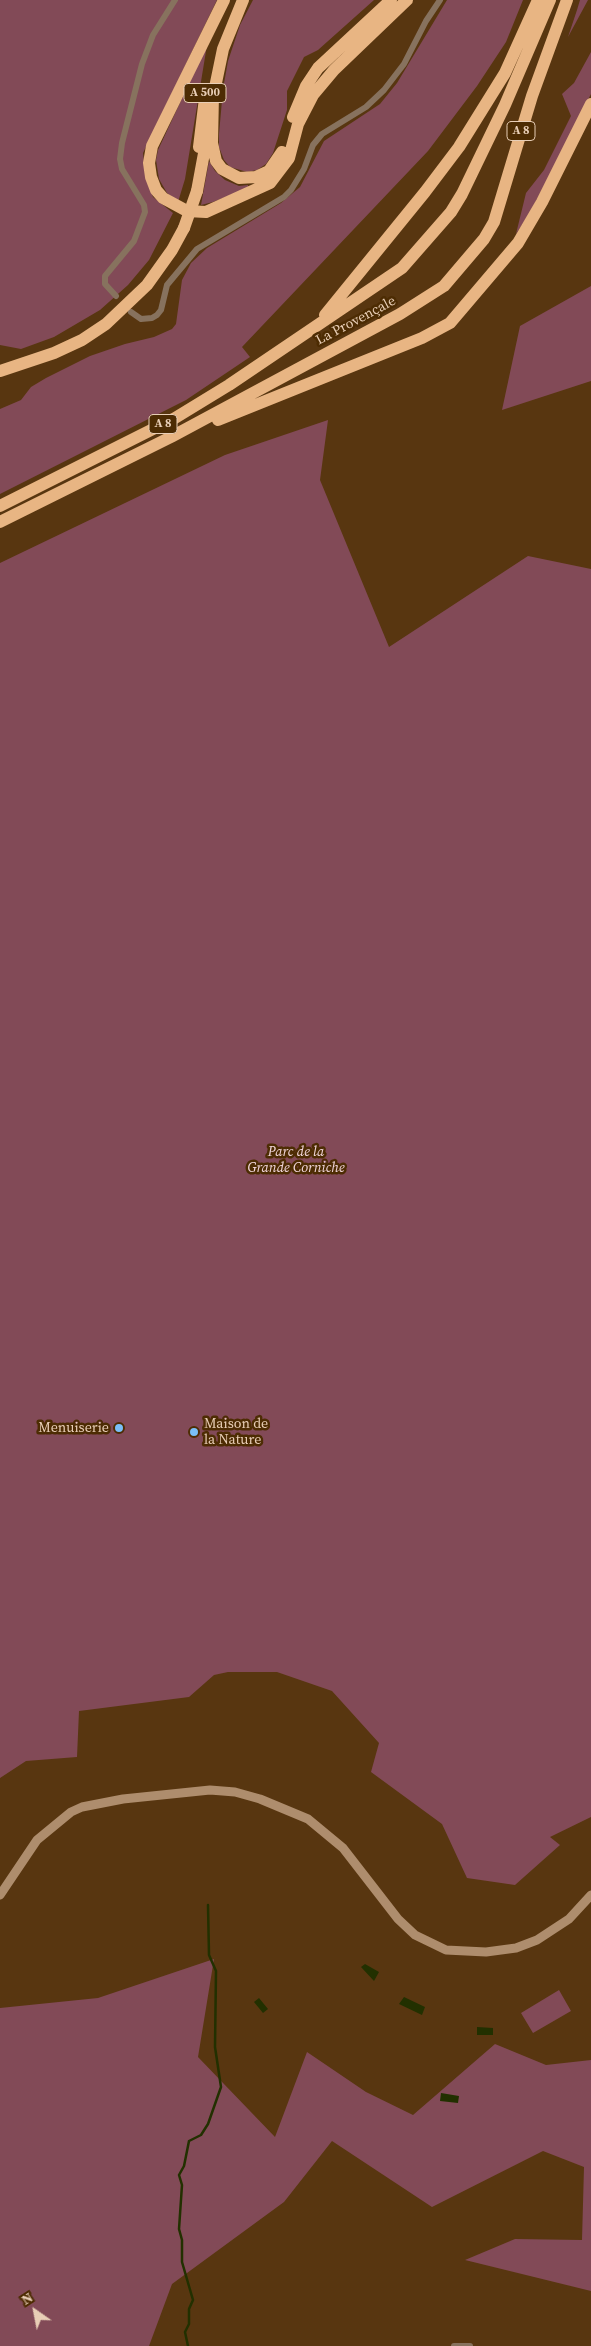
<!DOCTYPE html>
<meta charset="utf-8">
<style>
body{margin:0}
#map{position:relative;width:591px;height:2346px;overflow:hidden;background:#583610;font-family:"Source Serif 4",serif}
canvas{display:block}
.north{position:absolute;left:10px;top:2286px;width:50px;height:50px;-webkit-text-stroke:4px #4d2c03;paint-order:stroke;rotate:327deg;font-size:14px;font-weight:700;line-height:20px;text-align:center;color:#e8ceb6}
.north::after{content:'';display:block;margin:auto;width:18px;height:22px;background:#e8ceb6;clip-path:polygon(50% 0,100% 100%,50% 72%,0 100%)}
</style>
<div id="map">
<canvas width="591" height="2346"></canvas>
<div class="north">N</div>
</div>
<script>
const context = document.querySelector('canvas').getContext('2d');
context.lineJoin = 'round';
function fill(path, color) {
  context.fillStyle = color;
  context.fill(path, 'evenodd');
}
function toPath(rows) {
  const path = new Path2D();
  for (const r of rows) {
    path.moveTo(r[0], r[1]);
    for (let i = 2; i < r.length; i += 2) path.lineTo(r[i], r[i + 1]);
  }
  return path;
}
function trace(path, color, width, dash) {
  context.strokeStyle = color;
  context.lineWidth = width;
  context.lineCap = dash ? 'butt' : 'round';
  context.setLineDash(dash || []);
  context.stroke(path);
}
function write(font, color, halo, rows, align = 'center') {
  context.font = font + ' "Source Serif 4",serif';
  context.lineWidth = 5;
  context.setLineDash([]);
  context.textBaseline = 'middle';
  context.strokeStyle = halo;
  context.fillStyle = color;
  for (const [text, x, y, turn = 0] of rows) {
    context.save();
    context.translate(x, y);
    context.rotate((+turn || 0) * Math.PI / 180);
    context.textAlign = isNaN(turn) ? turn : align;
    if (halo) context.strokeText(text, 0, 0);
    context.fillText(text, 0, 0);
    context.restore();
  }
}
fill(toPath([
 [0,0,217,0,143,153,146,178,153,197,173,213,149,260,128,285,100,310,54,337,21,349,0,345],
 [253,0,374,0,318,50,304,57,287,91,287,110,273,153,266,164,257,170,247,172,230,167,224,160,219,147,219,134,223,89,228,61,240,25],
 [447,0,523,0,506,42,477,86,428,151,242,347,250,357,186,400,0,494,0,409,21,400,31,387,46,378,90,356,125,344,154,337,172,329,176,324,182,280,191,263,207,248,281,203,300,187,324,141,380,104,397,83],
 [580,0,588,0,568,37,577,10],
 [207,45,185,179,178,202,167,193,159,179,156,160,158,150],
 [591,52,591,94,531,211,516,234,526,193,544,170,571,116,562,94,574,83],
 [209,161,215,171,225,180,239,186,248,185,248,188,213,202,201,205],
 [591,286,591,381,502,410,520,326],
 [328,420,320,480,389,647,528,556,591,569,591,1817,550,1837,560,1845,515,1885,467,1878,442,1824,371,1772,379,1743,332,1691,277,1672,228,1672,214,1675,189,1697,79,1711,77,1757,26,1761,0,1778,0,563,225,455],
 [214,1959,198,2057,275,2137,307,2052,366,2092,413,2115,495,2044,546,2065,591,2060,591,2291,465,2260,515,2239,582,2240,584,2167,543,2151,432,2207,332,2141,284,2202,172,2284,149,2346,0,2346,0,2008,98,1998],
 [559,1990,571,2011,533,2033,521,2013]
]), '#824a57');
fill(toPath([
 [365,1964,379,1972,374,1981,361,1967],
 [404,1997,425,2007,422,2015,399,2004],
 [259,1998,268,2009,263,2013,254,2002],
 [477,2027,493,2028,493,2035,477,2035],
 [441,2093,459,2096,458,2103,440,2101]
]), '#223000');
trace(toPath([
 [188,2346,185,2332,189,2324,189,2309,193,2300,182,2262,182,2240,179,2229,182,2185,179,2175,184,2166,189,2141,201,2135,208,2124,221,2087,215,2047,216,1971,209,1955,208,1905]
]), '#223000', 2.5);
trace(toPath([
 [116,296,105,284,105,276,134,241,145,212,144,205,122,169,120,159,122,143,142,64,153,35,175,0],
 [131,312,141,319,152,318,157,315,161,310,167,285,197,249,284,197,291,190,304,169,313,145,322,134,366,107,384,90,404,64,426,21,440,0],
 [454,2346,470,2346]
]), '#87725e', 6);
trace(toPath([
 [0,1895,37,1840,71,1812,82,1807,123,1799,210,1790,235,1792,260,1799,308,1819,343,1848,398,1919,415,1935,446,1950,486,1952,516,1948,537,1940,569,1919,591,1895]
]), '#ae8d6d', 9);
trace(toPath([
 [224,0,152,146,149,163,151,177,156,190,163,198,187,211,206,212,270,183,289,158,298,124,313,95,334,70,407,0],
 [213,95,212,143,216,161,222,169,239,178,256,177,269,171,282,152],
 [212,102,223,49,243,0],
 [293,117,306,86,318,68,391,0],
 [199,147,206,90],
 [197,191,207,137],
 [325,315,425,192,459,147,505,73,538,0],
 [0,371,54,353,82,340,106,324,147,285,172,250,184,228],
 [218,420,422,338,450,323,518,243,542,202,591,104],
 [0,506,175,418,229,385,402,268,451,212,462,194,505,105,550,0],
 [0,522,171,437,400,314,444,286,484,239,494,222,532,96,567,0]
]), '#e8b583', 12);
trace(toPath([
 [184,228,197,191]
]), '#e8b583', 12);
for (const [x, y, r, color] of [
 [119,1428,5,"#7abff8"],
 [194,1432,5,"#7abff8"]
]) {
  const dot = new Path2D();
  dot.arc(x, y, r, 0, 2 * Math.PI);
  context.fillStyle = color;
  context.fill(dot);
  trace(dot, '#4d2c03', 2);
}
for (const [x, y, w] of [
 [205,93,42],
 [521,131,28],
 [163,424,28]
]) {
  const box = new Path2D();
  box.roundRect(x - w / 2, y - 9.5, w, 19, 4);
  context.fillStyle = '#4d2c03';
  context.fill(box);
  trace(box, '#e8ceb6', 1);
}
write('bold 12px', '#e8ceb6', null, [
 ["A 500",205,93],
 ["A 8",521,131],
 ["A 8",163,424]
]);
write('14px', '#e8ceb6', '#4d2c03', [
 ["La Provençale",356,321,-28]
]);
write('italic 14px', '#f1d6db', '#4d2c03', [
 ["Parc de la",296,1152],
 ["Grande Corniche",296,1168]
]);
write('14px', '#e8ceb6', '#4d2c03', [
 ["Maison de",204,1424],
 ["la Nature",204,1440],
 ["Menuiserie",109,1428,"right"]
], 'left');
</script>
